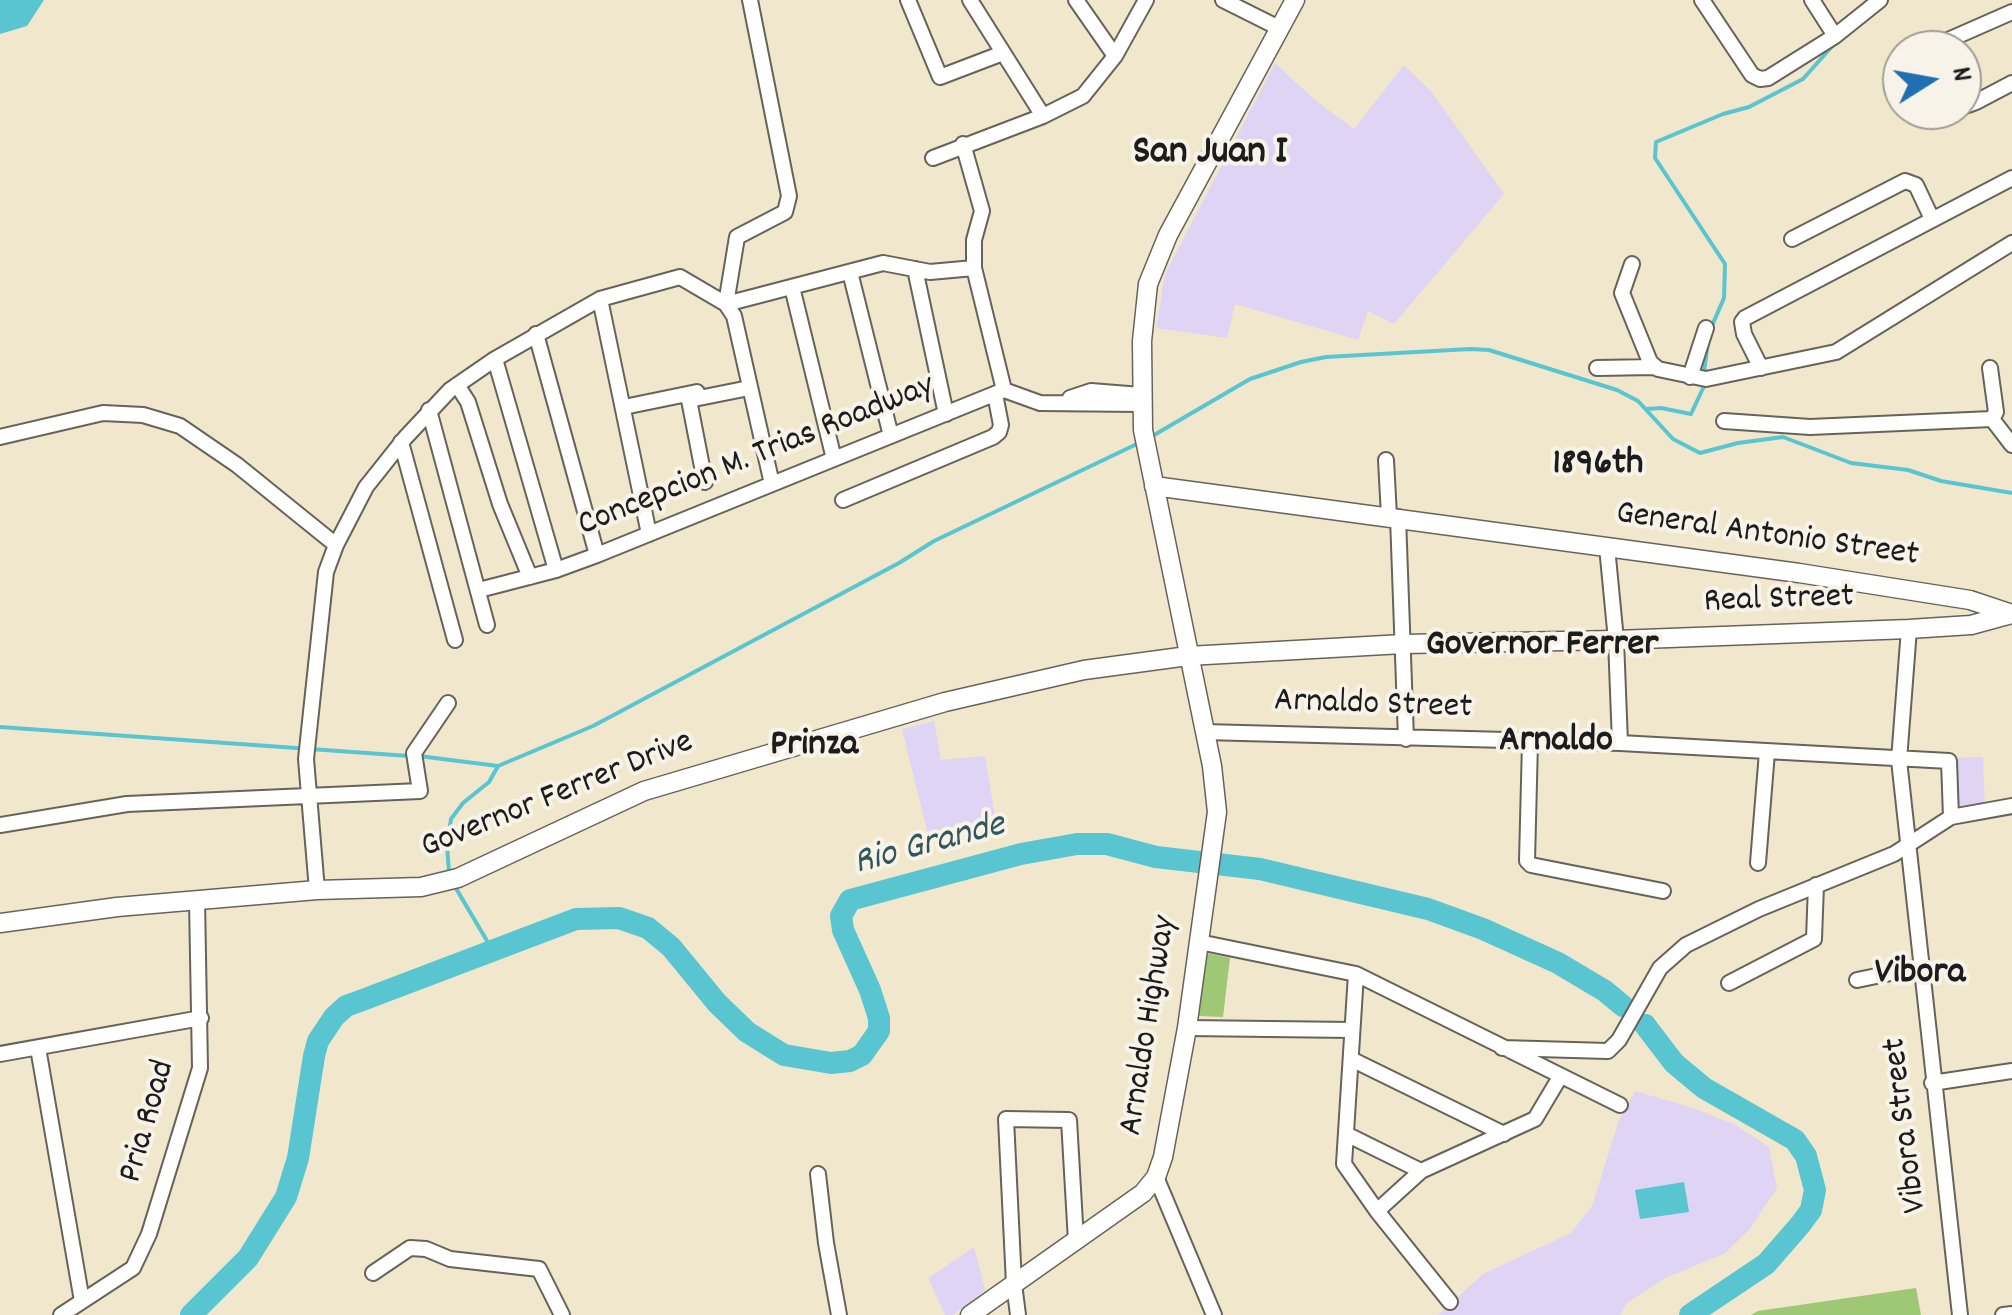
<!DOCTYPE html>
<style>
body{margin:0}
#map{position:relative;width:2012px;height:1315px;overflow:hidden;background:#f1e7cd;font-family:Dekko,sans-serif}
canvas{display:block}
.north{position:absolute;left:1882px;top:30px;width:100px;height:100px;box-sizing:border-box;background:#f7f3e8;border:2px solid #9f9d96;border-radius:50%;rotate:79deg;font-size:28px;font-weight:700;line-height:40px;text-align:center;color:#1c1c1c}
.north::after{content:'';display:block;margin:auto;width:35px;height:45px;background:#1f6fb2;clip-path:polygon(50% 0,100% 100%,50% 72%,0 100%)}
</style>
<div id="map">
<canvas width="2012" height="1315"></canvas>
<div class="north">N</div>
</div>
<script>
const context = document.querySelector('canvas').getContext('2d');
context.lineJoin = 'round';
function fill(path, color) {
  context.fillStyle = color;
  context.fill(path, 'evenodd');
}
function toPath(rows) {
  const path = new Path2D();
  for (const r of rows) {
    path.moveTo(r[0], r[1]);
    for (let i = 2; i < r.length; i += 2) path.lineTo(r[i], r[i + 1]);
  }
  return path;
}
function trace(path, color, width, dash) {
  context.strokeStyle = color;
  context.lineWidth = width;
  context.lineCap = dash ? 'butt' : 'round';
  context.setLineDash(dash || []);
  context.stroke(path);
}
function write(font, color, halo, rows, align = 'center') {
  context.font = font + ' Dekko,sans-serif';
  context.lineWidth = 8;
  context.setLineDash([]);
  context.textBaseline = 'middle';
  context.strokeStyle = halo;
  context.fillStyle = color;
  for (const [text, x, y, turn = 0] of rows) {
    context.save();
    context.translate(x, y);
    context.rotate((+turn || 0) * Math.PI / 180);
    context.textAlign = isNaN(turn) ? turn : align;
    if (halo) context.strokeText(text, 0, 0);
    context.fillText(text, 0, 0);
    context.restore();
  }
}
fill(toPath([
 [1275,63,1315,100,1354,129,1404,65,1431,91,1504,194,1394,324,1368,311,1358,340,1235,304,1227,338,1156,328,1165,274],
 [934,721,941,760,985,756,996,824,930,842,902,729],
 [1983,757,1985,809,1954,813,1951,758],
 [1635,1091,1693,1108,1736,1125,1769,1147,1777,1188,1748,1231,1724,1254,1665,1278,1627,1303,1620,1315,1438,1315,1483,1274,1571,1233,1592,1206,1619,1120],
 [974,1247,985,1290,953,1315,945,1315,928,1278]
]), '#e0d4f4');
fill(toPath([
 [1206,953,1230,958,1223,1017,1198,1016],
 [1916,1288,1921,1315,1751,1315,1758,1311]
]), '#9ec875');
fill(toPath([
 [0,0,44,0,27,26,0,34],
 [1684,1182,1689,1212,1640,1219,1635,1190]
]), '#58c5d0');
trace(toPath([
 [1711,328,1724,298,1725,264,1655,158,1656,142,1723,114,1749,107,1803,79,1835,43],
 [1704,372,1708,342],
 [1647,409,1661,408,1691,414,1705,384],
 [1149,438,1250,379,1301,362,1326,357,1470,349,1489,350,1617,390,1638,401,1673,439,1700,453,1738,443,1783,437,1851,463,1908,470,1941,481,2012,493],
 [0,727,409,756],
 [419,756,498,766,593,726,899,563,934,541,1141,442],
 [449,872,447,845,451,819,463,803,489,782,498,766],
 [454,885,493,951]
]), '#58c5d0', 4);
trace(toPath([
 [1645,1025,1674,1063,1704,1088,1795,1140,1806,1156,1815,1190,1811,1210,1800,1225,1766,1264,1690,1315],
 [191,1315,248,1258,286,1197,298,1158,314,1056,318,1041,334,1017,346,1006,360,1001,576,919,619,918,648,928,671,947,717,1003,747,1032,784,1055,831,1063,850,1061,862,1055,879,1031,879,1018,870,990,843,930,841,916,850,900,1021,854,1077,844,1107,844,1156,857,1260,869,1428,909,1483,929,1558,963,1605,991,1623,1006]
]), '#58c5d0', 22);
const minor = toPath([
 [908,0,940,77,1003,53],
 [970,0,1043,116],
 [1076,0,1115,56],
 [1223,0,1279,28],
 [1702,0,1752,75,1760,79,1768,78,1835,36,1880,0],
 [1812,0,1835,36],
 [1938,50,1946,41,2012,12],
 [1962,97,1968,105,1976,102,2012,83],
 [963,144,982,211,974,240,974,268,1004,390],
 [933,158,1043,116,1083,96,1115,56,1146,0],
 [1792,239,1905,181,1916,185,1932,219],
 [1632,264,1622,293,1650,362,1658,369,1706,379,1836,352,2012,243],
 [915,269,946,414],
 [850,272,891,436],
 [792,287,834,459],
 [600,299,649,534],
 [726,304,737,237,785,212,789,196,750,0],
 [726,304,883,263,930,272,974,268],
 [536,334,597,555],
 [495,359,556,570],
 [1597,368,1654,367],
 [1761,368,1744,334,1742,322,1745,318,2012,178],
 [1990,368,1996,412,1992,419,2012,445],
 [1690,377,1706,328],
 [457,385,468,402,500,504,530,577],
 [1070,398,1091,391,1141,395],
 [624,407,697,392],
 [429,410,487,625],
 [1724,421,1810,427,1992,419],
 [0,437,103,413,143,415,180,426,237,465,336,545],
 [401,442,455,640],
 [1386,460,1389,516],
 [705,482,689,400,749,388],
 [843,500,993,437,999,432,1001,425,995,394],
 [1398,517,1406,739],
 [1607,547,1616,640,1620,743],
 [479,590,556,570,597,555,1004,390,1040,403,1141,404],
 [1909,629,1899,760,1960,1315],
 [1204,732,1620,743,1949,761,1951,817],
 [1530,742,1527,861,1531,865,1663,891],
 [0,825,127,804,420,791,414,753,448,703],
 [1758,863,1767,752],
 [317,890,306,759,326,572,336,545,366,487,405,438,450,390,495,359,600,299,680,277,726,304,734,316,772,484],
 [1199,942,1356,974,1620,1105],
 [1356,974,1344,1164,1377,1211,1450,1302],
 [1857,980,1920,967],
 [1729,983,1814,939,1816,885],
 [1187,1028,1352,1030],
 [38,1048,82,1301],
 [1502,1048,1608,1051,1619,1040,1660,968,1686,945,1759,909,1894,854,1951,817,2012,806],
 [0,1054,201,1018],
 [1353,1060,1504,1134],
 [1932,1083,2012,1071],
 [1346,1134,1421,1171],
 [818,1174,826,1243,839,1315],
 [1156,1177,1214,1315],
 [1377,1211,1421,1171,1535,1119,1560,1077],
 [373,1273,410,1248,426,1249,450,1259,539,1269,562,1315],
 [61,1315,133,1268,149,1234,200,1068,197,900],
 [1018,1315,1014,1284,1006,1119,1069,1120,1076,1241],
 [2003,1315,2012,1314]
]);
const major = toPath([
 [1154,486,1799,573,1970,600,2012,614],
 [0,923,117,907,317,890,421,887,458,878,644,791,945,702,1084,670,1188,656,1403,644,1616,640,1909,629,1971,625,2012,614],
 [970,1315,1143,1193,1156,1177,1163,1157,1187,1028,1217,812,1212,766,1143,430,1142,341,1148,284,1168,235,1295,0]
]);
trace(minor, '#67635a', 18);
trace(major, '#67635a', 21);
trace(minor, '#fff', 14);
trace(major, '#fff', 18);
write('35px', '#1c1c1c', '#f7f3e8', [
 ["Concepcion M. Trias Roadway",757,458,-22],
 ["General Antonio Street",1767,537,8],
 ["Real Street",1779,602,-2],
 ["Arnaldo Street",1373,707,2],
 ["Governor Ferrer Drive",558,797,-22],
 ["Arnaldo Highway",1151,1026,-81],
 ["Pria Road",150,1122,-74],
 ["Vibora Street",1908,1125,-97]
]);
write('bold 38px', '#1c1c1c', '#f7f3e8', [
 ["1896th",1598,467],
 ["Governor Ferrer",1542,648],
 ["Arnaldo",1556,744],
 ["Prinza",814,748],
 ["Vibora",1920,976]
]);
write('italic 38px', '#31575b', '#f7f3e8', [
 ["Rio Grande",930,847,-15]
]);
write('bold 40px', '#1c1c1c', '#f7f3e8', [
 ["San Juan I",1210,156]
]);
</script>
